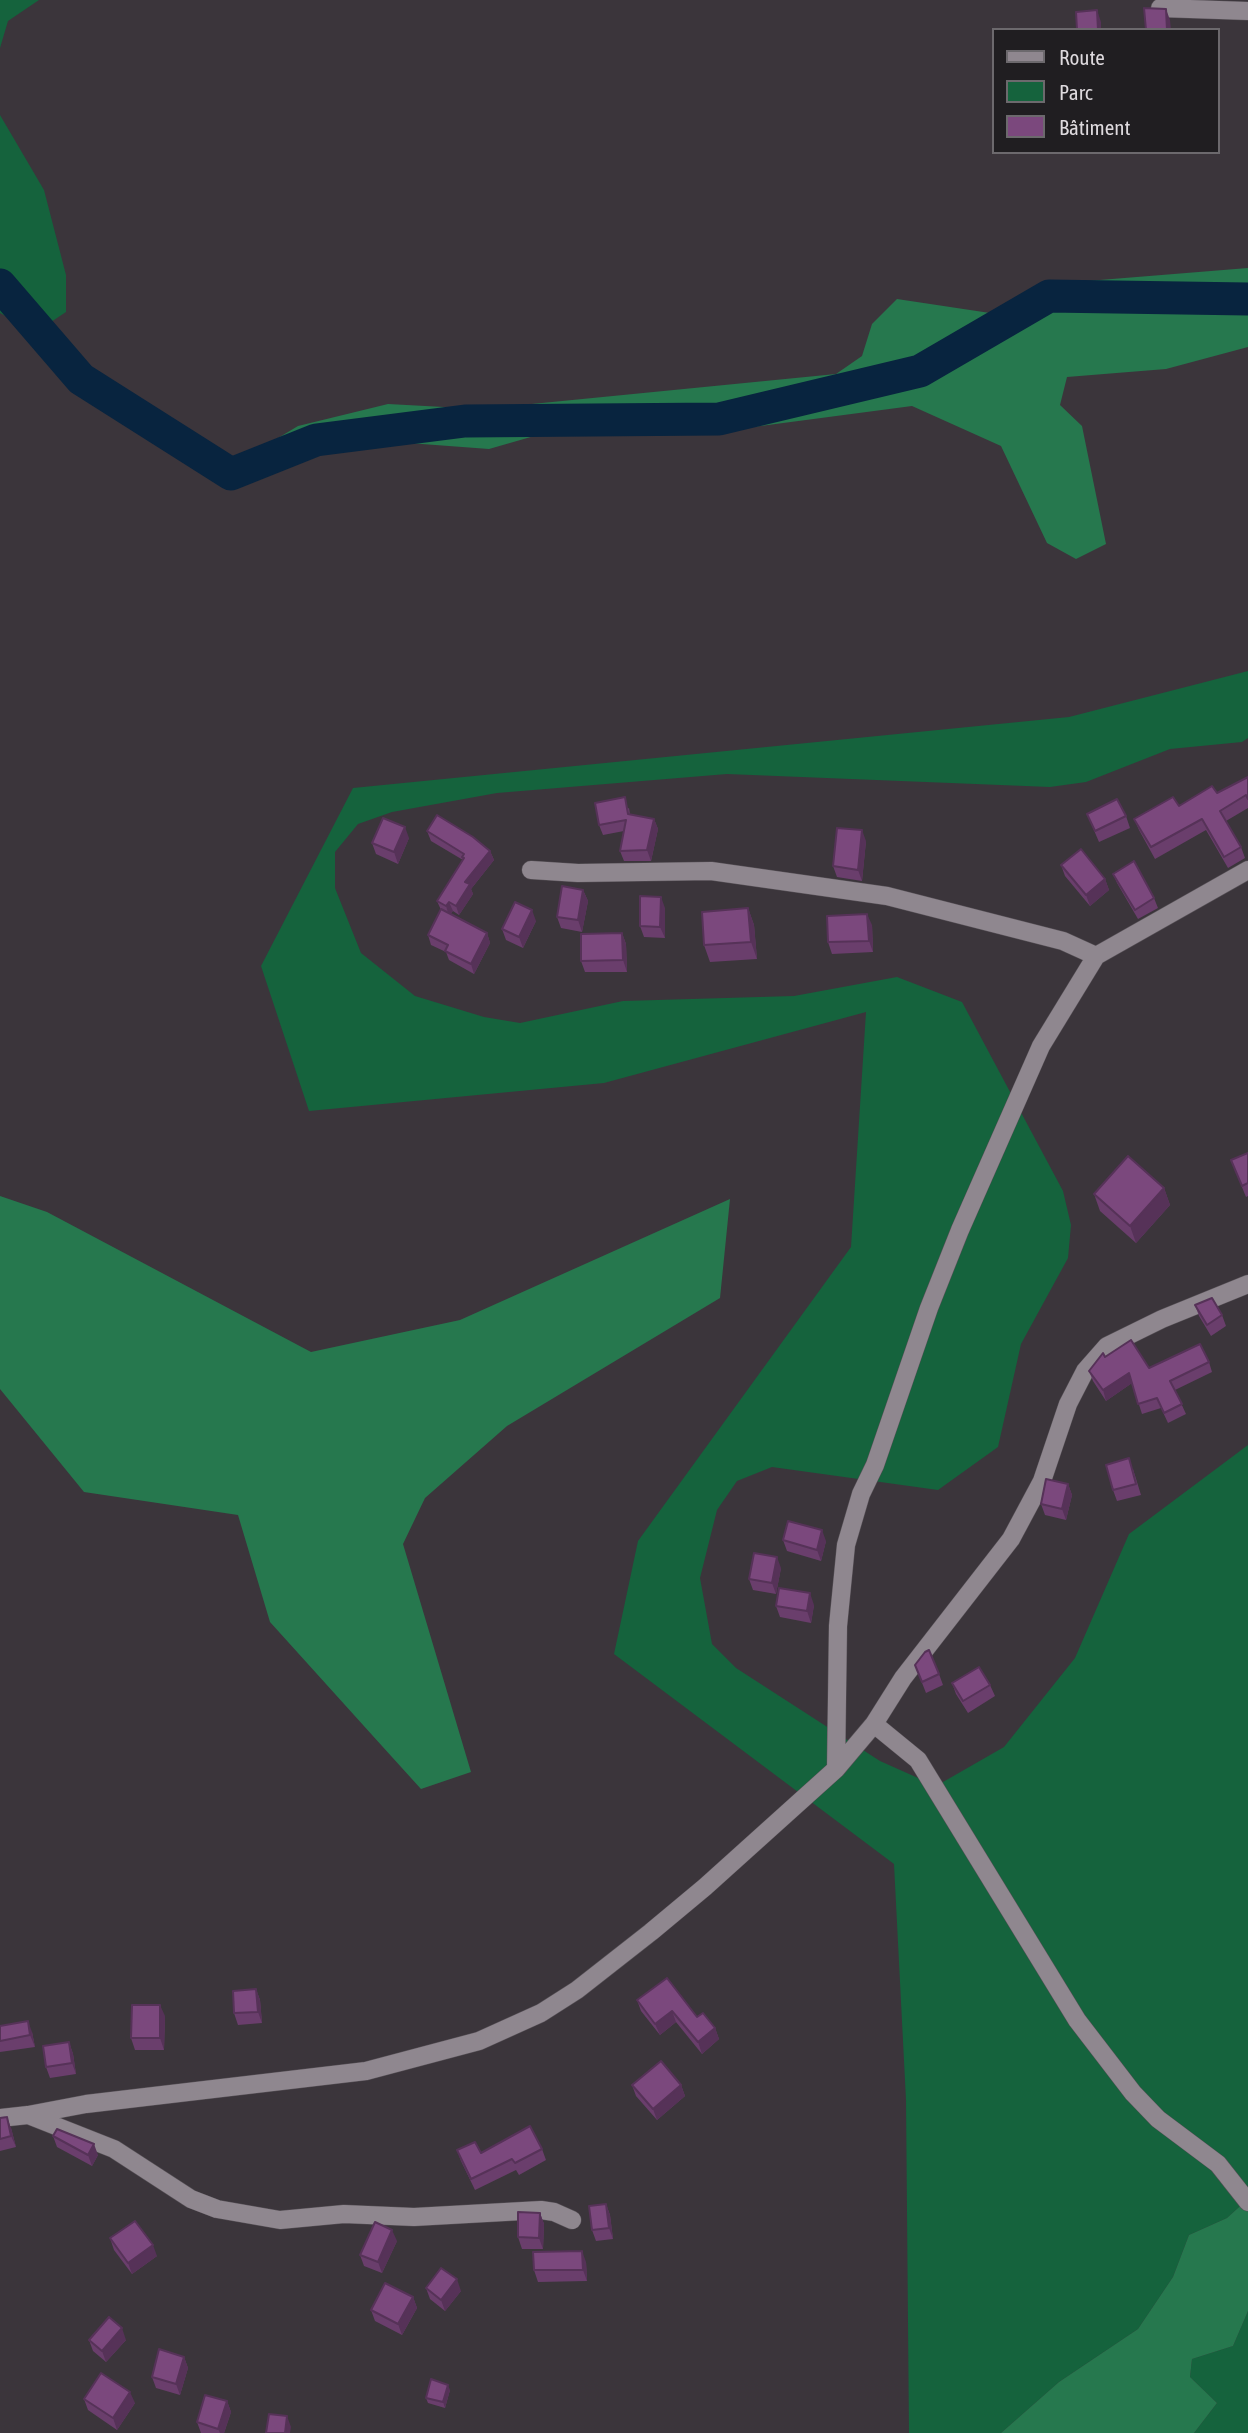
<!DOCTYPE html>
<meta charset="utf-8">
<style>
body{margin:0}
#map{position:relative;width:1248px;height:2433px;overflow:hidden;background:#3b353b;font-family:"Asap Condensed",sans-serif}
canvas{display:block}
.legend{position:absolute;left:992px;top:28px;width:228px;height:126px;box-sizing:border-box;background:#201e21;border:2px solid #6c696d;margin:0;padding:9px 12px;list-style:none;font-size:21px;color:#dedade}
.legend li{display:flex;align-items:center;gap:14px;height:35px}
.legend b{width:35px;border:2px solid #6c696d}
</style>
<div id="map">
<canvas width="1248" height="2433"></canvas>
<ul class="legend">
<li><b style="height:9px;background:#8f878f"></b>Route</li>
<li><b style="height:19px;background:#15633d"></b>Parc</li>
<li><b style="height:19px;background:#7b487d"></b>Bâtiment</li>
</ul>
</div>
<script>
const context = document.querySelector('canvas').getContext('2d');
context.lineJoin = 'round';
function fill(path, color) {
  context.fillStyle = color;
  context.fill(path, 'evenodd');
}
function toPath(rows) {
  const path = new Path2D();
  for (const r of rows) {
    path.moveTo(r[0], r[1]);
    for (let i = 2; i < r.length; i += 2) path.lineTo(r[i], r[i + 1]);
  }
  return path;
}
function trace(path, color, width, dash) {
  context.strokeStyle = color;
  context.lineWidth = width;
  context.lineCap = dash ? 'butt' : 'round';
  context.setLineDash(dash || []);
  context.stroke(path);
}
fill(toPath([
 [0,0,39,0,8,21,0,48],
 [0,115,44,190,66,275,66,312,36,332,0,313],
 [1248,671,1248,738,1242,742,1170,749,1086,782,1050,787,727,774,497,793,392,812,358,824,335,852,335,888,361,953,415,996,484,1017,520,1023,623,1001,794,996,897,977,962,1002,1063,1191,1071,1225,1068,1258,1021,1344,998,1447,938,1490,772,1467,737,1481,717,1510,700,1578,712,1644,736,1668,880,1761,936,1786,1004,1747,1075,1658,1129,1534,1248,1445,1248,2199,1227,2218,1189,2235,1173,2277,1138,2329,1059,2382,1001,2433,909,2433,906,2100,894,1864,614,1654,638,1541,851,1247,866,1012,604,1083,309,1111,261,966,353,788,1069,717],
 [1248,2311,1248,2433,1194,2433,1217,2403,1190,2377,1192,2359,1233,2346]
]), '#15633d');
fill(toPath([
 [1248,268,1248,347,1166,369,1067,377,1060,405,1082,426,1106,544,1076,559,1047,543,1001,446,912,406,715,432,583,422,489,449,355,439,260,476,268,444,298,426,388,404,481,409,836,374,862,356,872,324,897,299,990,313,1075,282],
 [0,1196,47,1212,311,1352,460,1320,730,1199,720,1298,507,1426,425,1498,403,1544,471,1772,421,1789,382,1746,270,1622,238,1515,84,1492,0,1389],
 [1248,2199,1248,2311,1233,2346,1192,2359,1190,2377,1217,2403,1194,2433,1001,2433,1059,2382,1138,2329,1173,2277,1189,2235,1227,2218]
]), '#26784e');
trace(toPath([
 [0,285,81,379,231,474,316,440,465,421,719,419,920,371,1049,296,1248,299]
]), '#08243f', 33);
const minor = toPath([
 [1160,8,1248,11],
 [531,870,578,873,711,871,887,896,1063,941,1096,956],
 [874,1724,918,1760,1077,2020,1133,2093,1158,2119,1218,2164,1248,2202],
 [836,1769,838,1626,846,1545,861,1494,875,1465,929,1308,960,1230,1041,1046,1096,956,1248,870],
 [28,2115,114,2149,191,2199,217,2209,280,2220,344,2214,414,2217,541,2210,554,2212,572,2220],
 [0,2118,28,2115,86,2104,366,2071,479,2041,541,2013,577,1990,651,1932,705,1887,836,1769,874,1724,903,1678,1011,1539,1042,1481,1068,1404,1085,1371,1107,1346,1162,1319,1248,1284]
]);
trace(minor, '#575157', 19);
trace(minor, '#8f878f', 18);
fill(toPath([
 [1248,777,1248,808,1226,821,1241,847,1245,858,1228,868,1206,830,1155,859,1139,830,1134,819,1217,793],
 [629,808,630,815,654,819,658,829,651,861,624,861,620,851,624,831,603,835,599,825],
 [1087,814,1126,816,1130,828,1099,842],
 [427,831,490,851,494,860,471,889,473,894,459,915,453,911,450,914,487,933,490,943,474,974,449,960,446,952,431,945,428,935,441,910,437,901,463,860,431,841],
 [409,838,398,864,376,854,372,843],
 [866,841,862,881,837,877,833,866],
 [1061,865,1105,879,1109,890,1090,906,1065,876],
 [1113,874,1154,898,1158,908,1138,919,1117,883],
 [583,890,588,901,582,932,561,928,557,917],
 [665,908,665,938,644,937,640,926],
 [748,908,754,925,757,959,710,962,704,945],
 [536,921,523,948,506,940,502,929],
 [872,925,873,952,832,954,828,942],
 [622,933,626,944,627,972,585,972,581,961],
 [1248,1153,1248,1196,1246,1197,1231,1160],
 [1164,1188,1170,1205,1136,1243,1100,1211,1094,1194],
 [1195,1305,1222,1315,1226,1326,1211,1336,1199,1316],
 [1209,1362,1212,1372,1175,1390,1186,1414,1168,1423,1161,1408,1142,1414,1132,1383,1106,1401,1093,1381,1089,1371,1149,1368],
 [1133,1469,1141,1495,1117,1501,1113,1490],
 [1068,1484,1072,1495,1066,1520,1045,1515,1041,1504],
 [783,1540,826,1541,821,1561,787,1551],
 [781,1568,776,1594,753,1590,749,1579],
 [814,1605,811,1623,780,1617,776,1606],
 [915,1665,939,1674,943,1685,926,1693],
 [952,1683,990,1685,995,1696,968,1713,956,1694],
 [256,1989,260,2000,262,2023,238,2025,234,2013],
 [637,2000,697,2017,715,2028,719,2039,702,2054,676,2022,660,2035,641,2011],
 [165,2016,164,2050,135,2050,131,2038],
 [0,2026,32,2032,35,2047,0,2052],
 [69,2042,73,2054,76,2074,50,2078,46,2067],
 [632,2085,681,2085,685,2096,657,2120,636,2096],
 [0,2118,11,2128,16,2147,0,2151],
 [53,2136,98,2155,92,2166,57,2147],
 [542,2149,546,2160,519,2175,516,2170,475,2190,461,2161,457,2150,481,2153],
 [606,2204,610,2215,613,2239,596,2241,592,2230],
 [540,2213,544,2224,543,2249,522,2249,518,2237],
 [110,2238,157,2256,132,2274,114,2250],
 [397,2241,382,2273,364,2266,360,2255],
 [586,2262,587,2281,538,2282,534,2270],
 [426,2288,461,2291,445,2311,430,2299],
 [413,2297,417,2308,402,2335,375,2321,371,2310],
 [89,2340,126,2340,106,2362,93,2351],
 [184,2357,188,2368,180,2395,156,2388,152,2377],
 [450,2390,445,2408,428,2403,426,2398],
 [84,2399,135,2403,117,2430,88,2410],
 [227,2401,231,2412,224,2433,201,2433,197,2422]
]), '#6a3e6c');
fill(toPath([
 [1166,9,1170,20,1171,30,1167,30],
 [1097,10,1101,22,1101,30,1098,30],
 [654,819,658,829,651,861,647,850],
 [405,827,409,838,398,864,394,852],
 [862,830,866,841,862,881,858,870],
 [490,851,494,860,471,889,473,894,459,915,456,906,465,882],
 [1105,879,1109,890,1090,906,1086,895],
 [583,890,588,901,582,932,578,920],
 [661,897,665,908,665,938,660,927],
 [449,902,453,911,449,916,446,906],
 [748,908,754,925,757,959,751,942],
 [532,910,536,921,523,948,519,937],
 [867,914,872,925,873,952,869,941],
 [487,933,490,943,474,974,471,964],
 [622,933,626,944,627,972,623,960],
 [1164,1188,1170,1205,1136,1243,1130,1226],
 [1129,1373,1132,1383,1106,1401,1103,1390],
 [1068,1484,1072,1495,1066,1520,1062,1509],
 [822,1530,826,1541,821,1561,817,1550],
 [777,1557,781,1568,776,1594,772,1583],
 [810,1593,814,1605,811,1623,807,1611],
 [256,1989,260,2000,262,2023,258,2012],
 [160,2005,165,2016,164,2050,160,2038],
 [672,2011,676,2022,660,2035,655,2024],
 [28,2021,32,2032,35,2047,30,2035],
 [715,2028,719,2039,702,2054,698,2042],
 [69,2042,73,2054,76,2074,72,2063],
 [681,2085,685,2096,657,2120,653,2109],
 [7,2117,11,2128,16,2147,11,2136],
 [94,2144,98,2155,92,2166,88,2155],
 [606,2204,610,2215,613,2239,609,2228],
 [540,2213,544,2224,543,2249,539,2238],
 [392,2230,397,2241,382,2273,378,2262],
 [153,2245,157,2256,132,2274,128,2263],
 [582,2251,586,2262,587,2281,583,2270],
 [457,2279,461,2291,445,2311,441,2300],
 [413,2297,417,2308,402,2335,398,2324],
 [122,2328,126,2340,106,2362,102,2351],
 [184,2357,188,2368,180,2395,176,2384],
 [448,2385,450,2390,445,2408,443,2402],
 [130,2392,135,2403,117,2430,113,2418],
 [227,2401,231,2412,224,2433,220,2433,218,2429],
 [287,2416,291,2427,290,2433,285,2433]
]), '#563258');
const building = toPath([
 [1144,8,1166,9,1167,30,1146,30,1144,8],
 [1097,10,1098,30,1077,30,1076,12,1097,10],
 [1248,777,1248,799,1246,795,1220,811,1241,847,1224,857,1202,819,1151,847,1134,819,1173,797,1179,806,1212,786,1217,793,1248,777],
 [625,797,628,814,654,819,647,850,620,851,626,820,599,825,595,803,625,797],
 [1117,799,1126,816,1095,831,1087,814,1117,799],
 [437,815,473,837,490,851,465,882,470,884,456,906,449,902,446,906,437,901,464,858,462,857,464,854,427,831,437,815],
 [383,818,405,827,394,852,372,843,383,818],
 [837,828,862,830,858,870,833,866,837,828],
 [1081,849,1105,879,1086,895,1061,865,1081,849],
 [1134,861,1154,898,1135,910,1113,874,1134,861],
 [562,886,583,890,578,920,557,917,562,886],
 [640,896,661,897,660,927,640,926,640,896],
 [515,902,532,910,519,937,502,929,515,902],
 [748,908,751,942,704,945,702,912,748,908],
 [441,909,487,933,471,964,445,951,448,945,428,935,441,909],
 [867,914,869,941,828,942,827,916,867,914],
 [622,933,623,960,581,961,581,934,622,933],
 [1248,1153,1248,1183,1242,1186,1231,1160,1248,1153],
 [1128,1156,1164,1188,1130,1226,1094,1194,1128,1156],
 [1212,1298,1222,1315,1207,1325,1195,1305,1212,1298],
 [1131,1340,1149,1368,1200,1344,1209,1362,1170,1381,1182,1404,1164,1413,1157,1398,1138,1404,1129,1373,1103,1390,1089,1371,1103,1353,1105,1357,1131,1340],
 [1129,1458,1136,1484,1113,1490,1106,1465,1129,1458],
 [1046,1479,1068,1484,1062,1509,1041,1504,1046,1479],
 [788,1521,822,1530,817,1550,783,1540,788,1521],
 [754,1553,777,1557,772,1583,749,1579,754,1553],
 [779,1588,810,1593,807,1611,776,1606,779,1588],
 [929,1650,939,1674,922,1682,915,1665,925,1652,929,1650],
 [979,1667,990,1685,963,1701,952,1683,979,1667],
 [667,1978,697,2017,703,2013,715,2028,698,2042,672,2011,655,2024,637,2000,667,1978],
 [256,1989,258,2012,234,2013,233,1991,256,1989],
 [132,2005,160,2005,160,2038,131,2038,132,2005],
 [28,2021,30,2035,0,2041,0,2026,28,2021],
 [69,2042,72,2063,46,2067,43,2046,69,2042],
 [661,2061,681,2085,653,2109,632,2085,661,2061],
 [7,2117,11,2136,0,2139,0,2118,7,2117],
 [530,2126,542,2149,515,2163,512,2159,471,2179,457,2150,475,2142,481,2153,530,2126],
 [57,2129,94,2144,88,2155,53,2136,57,2129],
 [606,2204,609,2228,592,2230,589,2206,606,2204],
 [518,2212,540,2213,539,2238,518,2237,518,2212],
 [135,2221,153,2245,128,2263,110,2238,135,2221],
 [375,2222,392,2230,378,2262,360,2255,375,2222],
 [582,2251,583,2270,534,2270,533,2252,582,2251],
 [441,2268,457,2279,441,2300,426,2288,441,2268],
 [385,2283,413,2297,398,2324,371,2310,385,2283],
 [109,2317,122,2328,102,2351,89,2340,109,2317],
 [159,2349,184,2357,176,2384,152,2377,159,2349],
 [101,2373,130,2392,113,2418,84,2399,101,2373],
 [431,2379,448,2385,443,2402,426,2398,431,2379],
 [205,2395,227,2401,218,2429,197,2422,205,2395],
 [269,2414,287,2416,285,2433,266,2433,269,2414]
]);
fill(building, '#7b487d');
trace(building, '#563258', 2);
</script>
